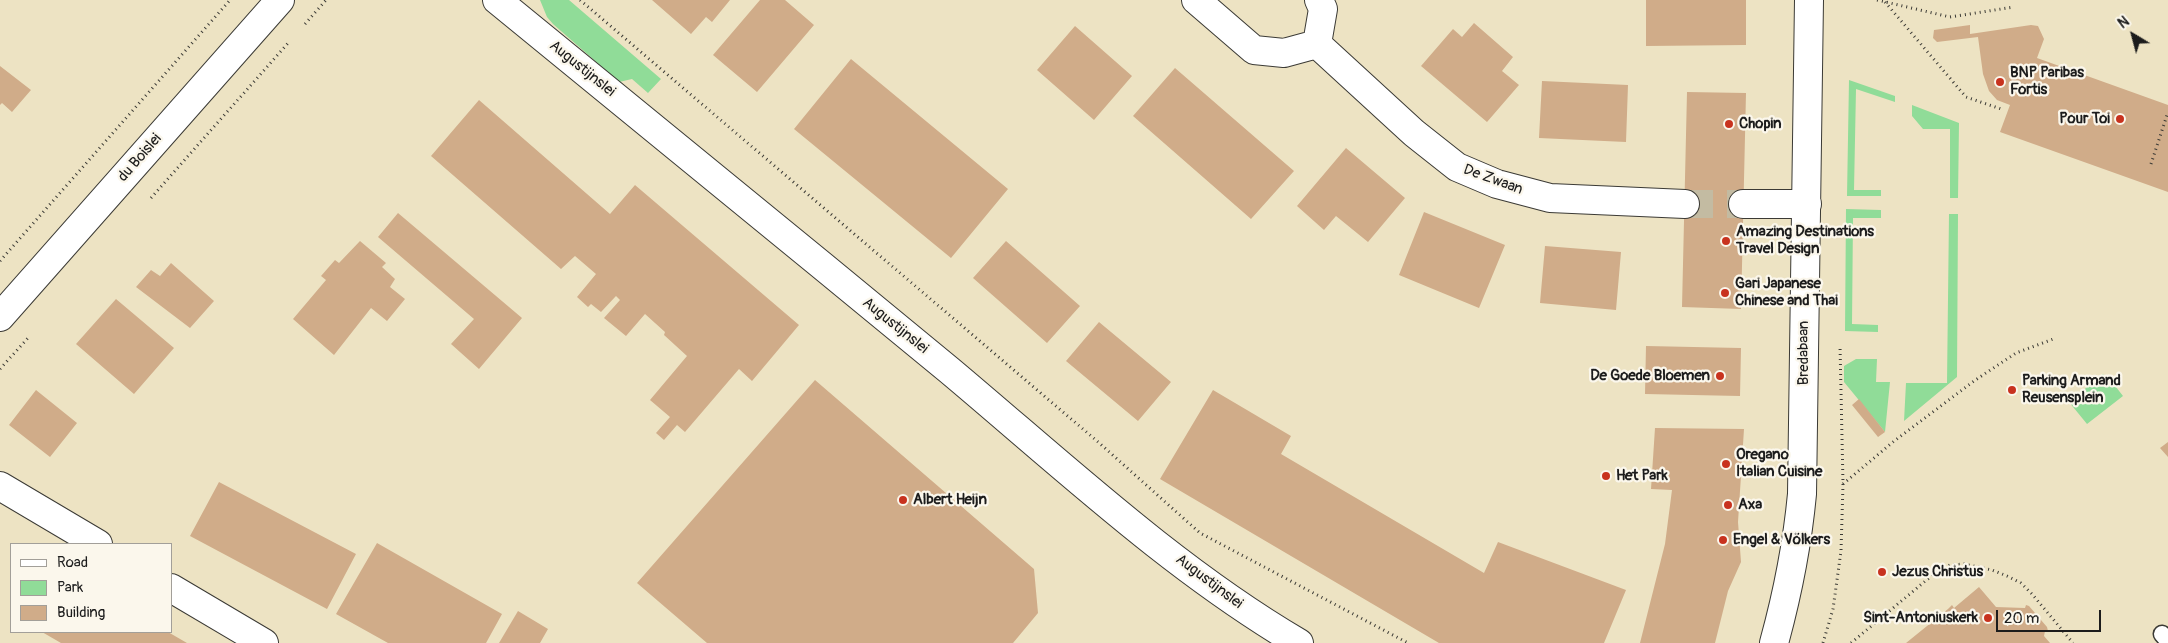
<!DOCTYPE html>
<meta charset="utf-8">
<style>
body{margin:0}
#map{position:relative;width:2168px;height:643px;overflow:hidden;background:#ede3c3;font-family:Pangolin,sans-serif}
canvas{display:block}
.legend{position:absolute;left:10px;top:543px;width:162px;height:90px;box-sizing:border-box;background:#fbf7ec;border:1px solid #a29f99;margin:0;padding:6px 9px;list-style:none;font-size:15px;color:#1c1c1c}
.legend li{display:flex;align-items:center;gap:10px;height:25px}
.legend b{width:25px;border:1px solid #a29f99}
.north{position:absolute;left:2108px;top:10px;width:50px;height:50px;-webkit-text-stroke:4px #fbf7ec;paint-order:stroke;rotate:323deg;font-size:14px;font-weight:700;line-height:20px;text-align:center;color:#1c1c1c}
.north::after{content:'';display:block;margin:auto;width:18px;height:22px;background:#1c1c1c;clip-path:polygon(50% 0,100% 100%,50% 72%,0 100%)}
.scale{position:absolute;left:1996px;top:610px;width:105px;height:22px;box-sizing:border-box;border:2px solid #1c1c1c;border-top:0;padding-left:6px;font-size:15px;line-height:18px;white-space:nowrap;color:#1c1c1c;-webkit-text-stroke:4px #fbf7ec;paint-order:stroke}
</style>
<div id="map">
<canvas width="2168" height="643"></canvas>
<ul class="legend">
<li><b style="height:6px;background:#fff"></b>Road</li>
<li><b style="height:14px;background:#90dc98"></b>Park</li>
<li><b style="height:14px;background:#d0ac89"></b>Building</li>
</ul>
<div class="north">N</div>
<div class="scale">20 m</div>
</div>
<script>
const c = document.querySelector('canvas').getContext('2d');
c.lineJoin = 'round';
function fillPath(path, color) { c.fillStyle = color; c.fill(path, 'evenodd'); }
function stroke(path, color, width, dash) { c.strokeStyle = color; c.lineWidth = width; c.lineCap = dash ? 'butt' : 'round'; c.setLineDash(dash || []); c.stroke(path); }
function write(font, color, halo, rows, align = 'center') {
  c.font = font + ' Pangolin,sans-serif'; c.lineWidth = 4.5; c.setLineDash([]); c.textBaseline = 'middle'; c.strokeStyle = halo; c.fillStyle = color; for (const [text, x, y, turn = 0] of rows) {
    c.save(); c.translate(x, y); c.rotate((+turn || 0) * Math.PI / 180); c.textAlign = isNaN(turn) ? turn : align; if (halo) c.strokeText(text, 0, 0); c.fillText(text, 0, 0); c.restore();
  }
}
const green = new Path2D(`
 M540 0H569L661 79 648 93 632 79 619 82 553 24 547 17Z
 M1849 80 1895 96V102L1856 89 1854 190H1881V196H1847Z
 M1912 105 1959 123 1958 198H1950V129H1923L1912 116Z
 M1846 209 1881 210V218H1853L1852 324 1878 325V332L1845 331Z
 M1949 214H1958L1957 377 1904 421 1906 383H1947Z
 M1856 359H1877L1876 382H1890L1885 432 1844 382V366Z
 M2103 374 2107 379 2109 378 2123 396 2087 424 2069 402Z`);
const building = new Path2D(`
 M652 0H730L712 22 706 17 691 34Z
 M760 0H785L814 25 757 92 713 55Z
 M1646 0H1746V45L1646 46Z
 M1474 23 1513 57 1502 71 1519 85 1487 122 1421 66 1453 29 1462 37Z
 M1970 25V34L2031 25 2038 26 2044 39 2037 58 2168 105V192L2000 132 2010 105 1997 100 1989 91 1983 74 1978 37 1937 42 1933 38 1934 30Z
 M1075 26 1132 76 1094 120 1037 70Z
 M851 59 1008 189 951 258 794 129Z
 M0 66 31 90 12 112 2 103 0 105Z
 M1175 68 1294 171 1251 219 1133 116Z
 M1542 81 1628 85 1626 142 1539 138Z
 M1687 92 1746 93 1741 309 1682 307Z
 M479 100 610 214 635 185 799 325 752 381 739 369 685 432 677 425 664 440 656 433 670 417 650 400 687 356 664 335 665 332 645 314 626 336 604 318 620 300 616 296 601 312 591 304 588 307 577 297 596 274 575 256 561 269 431 156Z
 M1346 148 1405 198 1368 242 1336 216 1324 230 1297 206Z
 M1424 212 1505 245 1479 308 1399 275Z
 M398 213 522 318 479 369 451 344 474 319 378 237Z
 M360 241 386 263 382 267 395 279 390 287 405 299 387 321 371 308 334 355 293 319 326 280 321 276 335 260 339 263Z
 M1006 241 1080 306 1047 343 973 278Z
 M1545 246 1621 252 1616 310 1540 303Z
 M171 263 214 301 190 328 136 287 151 270 160 276Z
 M116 299 174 348 134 394 76 344Z
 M1099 322 1171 382 1138 421 1066 361Z
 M1646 346 1741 348 1740 396 1645 394Z
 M815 380 1034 569 1038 613 1013 643H707L637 583Z
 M36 390 77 423 50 457 9 425Z
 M1213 390 1291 436 1281 454 1484 573 1498 542 1626 590 1604 643H1439L1160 479Z
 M1859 399 1885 432 1878 437 1852 405Z
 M1655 428 1744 429 1738 522 1741 562 1728 591 1715 643H1640L1665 544 1672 490 1651 489Z
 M2168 442V457L2160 448Z
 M219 482 356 554 327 609 190 536Z
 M377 543 502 614 486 643H388L336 614Z
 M1979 587 1996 607 2025 608 2026 605 2029 606 2047 627 2048 631H2045L2044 636 2050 643H1906L1948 609 1952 605 1954 608Z
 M518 611 548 629 540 643H499Z
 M42 632H168L187 643H61Z`);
const streetTunnel = new Path2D(`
 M1685 204H1743`);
const path = new Path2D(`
 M580 0 1097 441 1200 533 1408 643
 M1877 0 1950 17 2014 7
 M1885 2 1966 97 2004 110
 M305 24 326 0
 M2151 164 2168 112
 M151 198 289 42
 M0 261 230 0
 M0 369 28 338
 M1843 484 1893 442 1974 381 2016 353 2056 338
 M1823 643 1833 609 1841 551 1843 484 1840 345
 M1851 643 1935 573 1950 565 1964 564 1992 570 2007 576 2021 583 2032 594 2073 643`);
const lane = new Path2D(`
 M2162 634 2168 641`);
const street = new Path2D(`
 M1196 0 1254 50 1284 53 1317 44
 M1317 44 1414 133 1457 167 1497 184 1550 198 1685 204
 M1317 44 1323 9 1319 0
 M1743 204H1807
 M0 317 280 0
 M0 486 98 544
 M171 588 264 643`);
const secondary = new Path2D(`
 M497 0C648 124 799 246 949 370 1060 463 1174 570 1299 643`);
const primary = new Path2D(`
 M1774 643C1788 592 1797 547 1802 494L1809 0`);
const markers = [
 [2000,82,5,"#c8321e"],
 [2120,119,5,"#c8321e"],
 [1729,124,5,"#c8321e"],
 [1726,241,5,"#c8321e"],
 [1725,293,5,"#c8321e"],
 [1720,376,5,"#c8321e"],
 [2012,390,5,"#c8321e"],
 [1726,464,5,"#c8321e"],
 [1606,476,5,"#c8321e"],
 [903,500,5,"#c8321e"],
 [1728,505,5,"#c8321e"],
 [1723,540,5,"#c8321e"],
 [1882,572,5,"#c8321e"],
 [1988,618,5,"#c8321e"]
];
const streetNames = [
 ["Augustijnslei",582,69,39],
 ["du Boislei",140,158,-49],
 ["De Zwaan",1493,180,20],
 ["Augustijnslei",895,326,39],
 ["Bredabaan",1804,353,-90],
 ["Augustijnslei",1209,582,37]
];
const poiNames = [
 ["BNP Paribas",2010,73],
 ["Fortis",2010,90],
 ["Pour Toi",2110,119,"right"],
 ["Chopin",1739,124],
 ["Amazing Destinations",1736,232],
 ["Travel Design",1736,249],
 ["Gari Japanese",1735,284],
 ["Chinese and Thai",1735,301],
 ["De Goede Bloemen",1710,376,"right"],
 ["Parking Armand",2022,381],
 ["Reusensplein",2022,398],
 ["Oregano",1736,455],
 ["Italian Cuisine",1736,472],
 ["Het Park",1616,476],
 ["Albert Heijn",913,500],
 ["Axa",1738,505],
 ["Engel & Völkers",1733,540],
 ["Jezus Christus",1892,572],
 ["Sint-Antoniuskerk",1978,618,"right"]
];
fillPath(green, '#90dc98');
fillPath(building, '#d0ac89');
stroke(streetTunnel, '#c3bba2', 28, [28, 14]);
stroke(lane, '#3b3a35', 19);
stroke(street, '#3b3a35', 30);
stroke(secondary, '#3b3a35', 30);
stroke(primary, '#3b3a35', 30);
stroke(path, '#3b3a35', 3, [1, 4]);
stroke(lane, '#fff', 16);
stroke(street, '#fff', 28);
stroke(secondary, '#fff', 28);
stroke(primary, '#fff', 28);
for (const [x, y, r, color] of markers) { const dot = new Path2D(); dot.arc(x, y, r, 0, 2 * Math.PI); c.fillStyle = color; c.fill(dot); stroke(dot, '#fbf7ec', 2); }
write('15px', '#1c1c1c', '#fbf7ec', streetNames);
write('bold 15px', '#1c1c1c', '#fbf7ec', poiNames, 'left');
</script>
